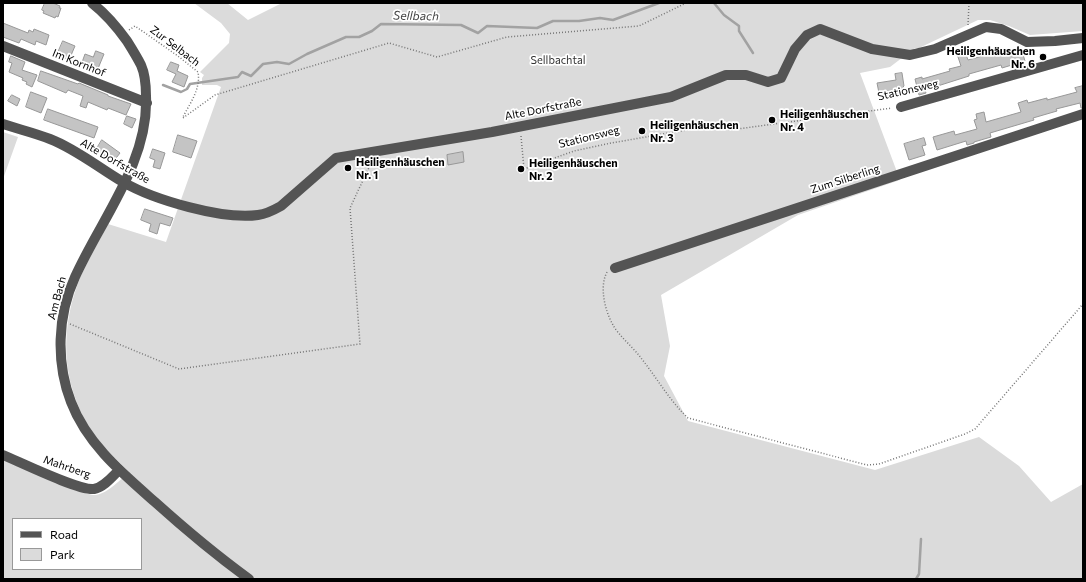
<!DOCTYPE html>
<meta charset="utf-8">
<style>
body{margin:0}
#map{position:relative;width:1086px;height:582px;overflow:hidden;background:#fff;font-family:Commissioner,sans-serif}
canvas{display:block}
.frame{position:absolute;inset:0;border:4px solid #000;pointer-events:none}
.legend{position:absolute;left:12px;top:518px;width:130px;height:52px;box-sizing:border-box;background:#fff;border:1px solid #999;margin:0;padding:5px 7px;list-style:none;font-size:12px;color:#000}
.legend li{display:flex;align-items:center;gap:8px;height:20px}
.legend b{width:20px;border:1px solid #999}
</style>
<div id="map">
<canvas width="1086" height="582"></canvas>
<div class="frame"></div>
<ul class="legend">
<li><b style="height:5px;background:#545454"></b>Road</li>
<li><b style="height:11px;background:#dbdbdb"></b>Park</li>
</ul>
</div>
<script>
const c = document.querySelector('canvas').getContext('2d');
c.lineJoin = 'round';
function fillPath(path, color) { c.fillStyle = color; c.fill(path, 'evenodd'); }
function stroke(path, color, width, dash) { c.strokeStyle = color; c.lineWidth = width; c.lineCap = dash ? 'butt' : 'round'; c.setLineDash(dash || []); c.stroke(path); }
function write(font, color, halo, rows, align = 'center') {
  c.font = font + ' Commissioner,sans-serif'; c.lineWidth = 3.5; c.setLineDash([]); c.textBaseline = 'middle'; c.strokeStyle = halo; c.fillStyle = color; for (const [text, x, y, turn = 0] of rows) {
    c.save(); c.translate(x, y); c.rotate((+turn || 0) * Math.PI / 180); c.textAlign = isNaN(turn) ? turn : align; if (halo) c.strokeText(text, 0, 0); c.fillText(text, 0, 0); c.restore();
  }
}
const green = new Path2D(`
 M194 3H227L248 20 282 3H1083V31L1030 35 1009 26 990 20H978L919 48H915L890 67 860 73 900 180 798 215 661 295 670 346 664 376 688 421 875 470 979 437 1019 466 1051 502 1083 484V579H3V459C16 465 87 497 96 495 108 493 120 480 129 472 119 461 106 451 97 439 63 392 58 337 78 283 85 264 99 242 108 224L166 242 221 87 217 85H202V78L204 75 200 72 229 43 230 34 221 23ZM13 519H141V569H13Z
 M3 132 18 137 3 179Z`);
const stream = new Path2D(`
 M714 3 724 15 739 26V31L753 53
 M163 85 181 92 187 89 190 84 238 77 242 72 251 76 263 64 277 62 289 64 307 54 346 37H359L372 31 381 24 461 25 478 33 487 26 537 28 553 21H579L600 18 613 20 659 3
 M916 579 919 574 921 539`);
const building = new Path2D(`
 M45 3H53L60 6 59 8H61L58 17 56 16 55 18 43 13 44 11 42 10Z
 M3 23 28 33 29 30 33 32 34 29 49 35 46 45 36 41 35 45 21 39 19 43 3 37Z
 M63 41 75 46 69 60 57 55Z
 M964 49 968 60 993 53 994 56 1013 51V53L1022 51 1025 61 1002 68 1001 65 969 74V76L925 90 926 93 919 95 915 79 922 77V79L950 71 949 69 961 66 956 51Z
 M96 51 104 54 97 71 81 65 85 54 93 57Z
 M11 56 25 62 22 70 37 75 32 87 26 84 27 82 22 80 23 78 9 72 12 63 9 62Z
 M171 62 179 65 177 71 188 76 184 87 172 82 176 74 167 70Z
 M41 71 78 84 79 83 108 95V96L131 104 126 115 108 108 107 110 88 102 86 108 80 106 83 96 68 90 66 93 38 81Z
 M902 73 904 86 903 87 904 94 880 98 877 83 896 80 895 74Z
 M1083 86V108H1081L1080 103 1056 109 1057 111 1033 118 1034 120 990 133 991 137 974 142V143L967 145 966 141 937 150 933 137 954 131 955 135 977 129 974 120 977 119 976 114 984 112 986 122 1021 112 1018 103 1027 100 1028 103 1047 98V100L1077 92 1075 88Z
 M31 92 47 98 41 113 26 107Z
 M12 95 20 99 17 106 8 101Z
 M48 109 98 127 94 138 44 120Z
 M127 116 136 119 132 128 124 124Z
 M178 135 197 141 191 158 173 152Z
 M924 138 926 145 922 146 925 155 909 160 904 144Z
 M102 140 120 153 113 162 96 150Z
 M153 149 165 153 160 169 153 167 155 160 150 158Z
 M463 152 464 162 448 165 447 155Z
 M145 209 173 218 170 226 160 223 157 234 149 231 151 224 141 220Z`);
const path = new Path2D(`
 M968 25 969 3
 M129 30 135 26 178 56 198 72C201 89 190 103 183 117
 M183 118 215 95 389 43 437 57 507 37 639 26 686 3
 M521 136 524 169 574 151 611 143 698 128 730 130 892 108
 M607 272C599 287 605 311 613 325 619 336 633 347 641 358 657 378 669 400 688 418L867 465 879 464 965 434 975 429 1083 304
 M70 324 179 369 360 344 350 208 372 161`);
const minor = new Path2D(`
 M92 3C106 14 117 27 127 41 132 49 137 57 141 65 145 74 146 86 146 96 149 162 101 219 75 277 57 316 56 363 71 402 87 444 122 473 155 502 185 529 216 555 249 579
 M3 46 147 103
 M901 107 1083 55
 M3 124C18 129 35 133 50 139 76 149 99 168 123 182 154 200 223 220 258 215 266 214 274 210 281 206L336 158 492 132 671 97 726 75H746L768 82 781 78 795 49 807 35 820 29 872 49 910 55 935 49 986 27 1001 29 1027 42 1055 41 1083 38
 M615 268 1083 114
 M3 455C20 462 79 491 94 489 104 487 112 477 119 470`);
const markers = [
 [1043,57,4,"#000"],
 [772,120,4,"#000"],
 [642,131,4,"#000"],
 [348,168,4,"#000"],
 [521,169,4,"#000"]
];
const streetNames = [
 ["Zur Selbach",175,46,37],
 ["Im Kornhof",79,63,22],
 ["Stationsweg",908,90,-13],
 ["Alte Dorfstraße",543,109,-11],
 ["Stationsweg",589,137,-14],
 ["Alte Dorfstraße",115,161,30],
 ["Zum Silberling",845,179,-18],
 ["Am Bach",57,298,-75],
 ["Mahrberg",67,467,19]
];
const poiNames = [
 ["Heiligenhäuschen",1035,51,"right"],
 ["Nr. 6",1035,64,"right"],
 ["Heiligenhäuschen",780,114],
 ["Nr. 4",780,127],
 ["Heiligenhäuschen",650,125],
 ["Nr. 3",650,138],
 ["Heiligenhäuschen",356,162],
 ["Nr. 1",356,175],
 ["Heiligenhäuschen",529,163],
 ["Nr. 2",529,176]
];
const parkNames = [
 ["Sellbachtal",558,60]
];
const waterNames = [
 ["Sellbach",416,16,1]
];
fillPath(green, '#dbdbdb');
stroke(stream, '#a2a2a2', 2.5);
fillPath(building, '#c4c4c4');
stroke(building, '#989898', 1);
stroke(path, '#767676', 1.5, [1, 2]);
stroke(minor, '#545454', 10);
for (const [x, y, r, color] of markers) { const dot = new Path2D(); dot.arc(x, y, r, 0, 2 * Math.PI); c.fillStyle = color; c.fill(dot); stroke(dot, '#fff', 1.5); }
write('11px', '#000', '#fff', streetNames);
write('bold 11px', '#000', '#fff', poiNames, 'left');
write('11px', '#323232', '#fff', parkNames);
write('italic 12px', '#434343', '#fff', waterNames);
</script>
